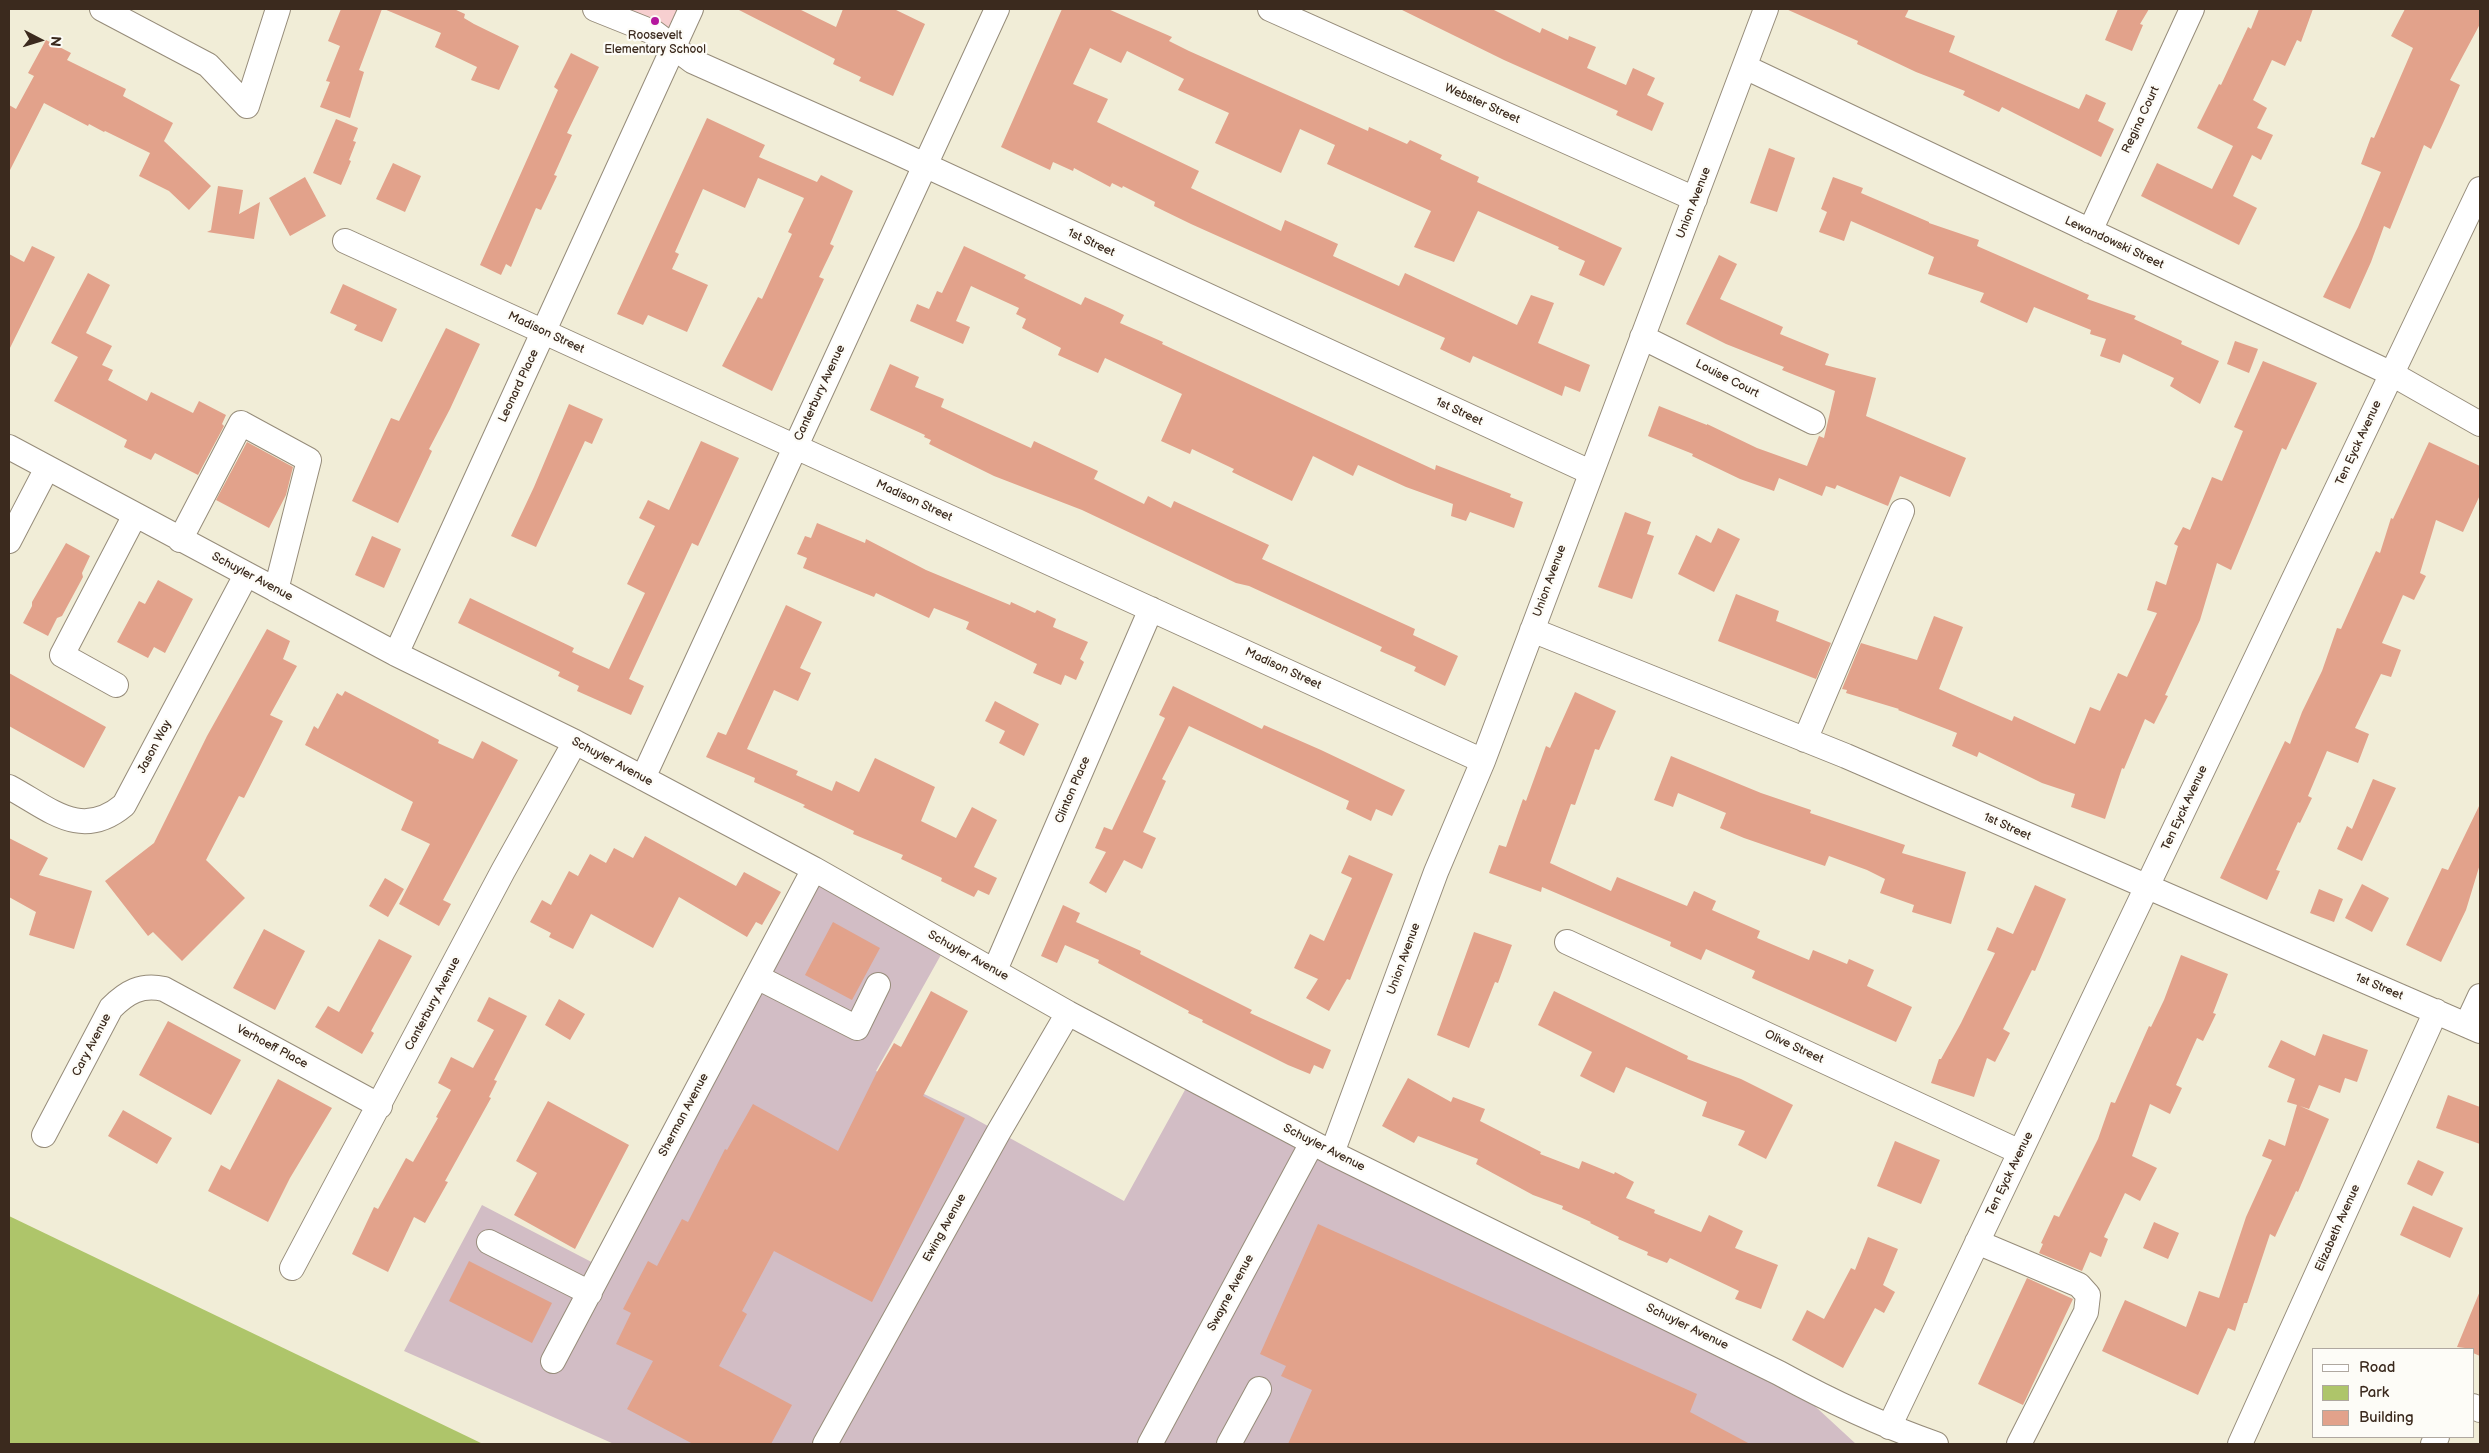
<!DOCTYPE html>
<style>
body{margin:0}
#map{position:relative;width:2489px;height:1453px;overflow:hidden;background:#f1edd7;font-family:"Balsamiq Sans",sans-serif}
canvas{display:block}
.frame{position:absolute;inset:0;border:10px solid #3b2a1e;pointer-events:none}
.legend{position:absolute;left:2312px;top:1348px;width:162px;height:90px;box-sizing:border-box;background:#fdfcf7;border:1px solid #afa8a0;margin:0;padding:6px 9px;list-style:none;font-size:15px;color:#3b2a1e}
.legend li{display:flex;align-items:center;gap:10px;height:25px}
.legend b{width:25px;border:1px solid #afa8a0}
.north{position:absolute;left:15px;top:15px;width:50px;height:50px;-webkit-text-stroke:4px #fdfcf7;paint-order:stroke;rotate:95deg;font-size:14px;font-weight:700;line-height:20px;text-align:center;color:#3b2a1e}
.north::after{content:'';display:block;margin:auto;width:18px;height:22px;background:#3b2a1e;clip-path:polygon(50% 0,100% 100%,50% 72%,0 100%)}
</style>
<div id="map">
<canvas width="2489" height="1453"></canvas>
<div class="frame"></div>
<ul class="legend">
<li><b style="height:6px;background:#fff"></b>Road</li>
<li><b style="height:14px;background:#aec56a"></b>Park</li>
<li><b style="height:14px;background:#e2a28b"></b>Building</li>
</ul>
<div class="north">N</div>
</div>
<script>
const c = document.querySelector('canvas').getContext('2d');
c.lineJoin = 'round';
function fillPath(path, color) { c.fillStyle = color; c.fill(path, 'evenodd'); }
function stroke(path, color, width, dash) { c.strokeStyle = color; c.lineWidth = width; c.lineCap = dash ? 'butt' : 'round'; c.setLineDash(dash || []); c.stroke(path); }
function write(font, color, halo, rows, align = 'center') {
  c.font = font + ' "Balsamiq Sans",sans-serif'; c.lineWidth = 4.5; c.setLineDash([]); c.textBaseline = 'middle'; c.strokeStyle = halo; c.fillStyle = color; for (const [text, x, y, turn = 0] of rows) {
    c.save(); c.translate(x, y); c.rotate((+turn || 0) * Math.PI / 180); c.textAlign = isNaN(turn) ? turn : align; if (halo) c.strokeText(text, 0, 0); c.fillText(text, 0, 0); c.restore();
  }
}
const built = new Path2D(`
 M595 9H691L674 48Z`);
const industrial = new Path2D(`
 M814 869 947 944 876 1071 968 1115 1124 1201 1191 1079 1779 1373 1856 1444H614L404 1351 482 1205 603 1268Z`);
const green = new Path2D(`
 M9 1216 483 1444H9Z`);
const building = new Path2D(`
 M341 9H382L359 70 364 72 350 118 320 107 330 82 326 81 340 46 328 41Z
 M384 9H454L465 14 464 18 474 24 519 46 499 90 471 80 477 67 435 47 441 33Z
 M737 9H799L836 27 843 9H894L925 24 893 96 859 81 861 77 833 64 835 59Z
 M1062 9H1108L1172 37 1169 41 1189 51 1368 131 1369 127 1407 144 1410 140 1442 155 1440 159 1479 177 1477 182 1622 248 1604 286 1579 275 1585 261 1558 249 1559 247 1478 211 1454 262 1414 247 1431 211 1327 164 1335 145 1300 129 1281 173 1215 143 1229 113 1178 90 1184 79 1127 51 1121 63 1090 48 1073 84 1108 99 1097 122 1199 171 1191 188 1281 231 1285 220 1338 244 1333 256 1399 286 1405 273 1517 325 1531 295 1554 303 1538 343 1590 365 1580 392 1565 386 1562 396 1473 356 1470 363 1440 349 1445 338 1191 224 1154 206 1155 202 1123 186 1122 188 1112 183 1110 187 1074 168 1073 171 1053 162 1050 170 1001 147Z
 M1400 9H1492L1540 33 1542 28 1568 40 1569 36 1596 47 1587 68 1626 85 1633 68 1655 78 1647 95 1664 103 1652 131 1616 115 1618 111 1504 60Z
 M1786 9H1909L1905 17 1955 36 1949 52 2079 109 2086 94 2106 103 2098 121 2114 129 2101 157 2002 107 1999 112 1963 95 1965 91 1916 72 1857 44 1858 41Z
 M2118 9H2149L2140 24 2143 25 2132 51 2105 40Z
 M2259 9H2313L2301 42 2297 40 2285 66 2272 60 2253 100 2267 108 2257 128 2273 135 2261 160 2252 155 2233 196 2257 208 2239 245 2141 196 2157 163 2212 189 2233 146 2197 128 2219 84 2221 85 2248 27 2251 29Z
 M2405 9H2480V24L2450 80 2460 85 2443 123 2431 149 2424 145 2390 229 2384 226 2371 262 2350 309 2323 297 2358 227 2381 172 2361 164 2371 137 2374 138 2413 48 2391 36Z
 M46 40 71 53 67 60 126 89 123 96 173 123 164 141 211 186 189 210 169 191 139 176 150 153 105 131 104 132 89 124 88 126 44 103 9 172V105L16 109 34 76 28 73Z
 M571 53 599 67 567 133 572 135 554 175 557 176 541 210 536 208 511 267 506 264 501 275 480 265 558 90 554 87Z
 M707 118 765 145 759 157 817 182 821 175 853 191 830 244 834 246 819 277 824 279 772 391 722 366 758 297 762 299 792 234 788 232 804 198 758 178 745 208 703 189 675 252 679 254 672 269 708 285 687 332 648 315 643 325 617 314Z
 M336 119 358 128 353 141 356 142 349 160 351 161 341 185 313 173Z
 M1769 148 1795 158 1777 212 1750 203Z
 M393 163 421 176 405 212 376 199Z
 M305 177 326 216 290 236 269 198Z
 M1833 177 1863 188 1861 193 1929 222V223L1979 240 1977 246 2089 295 2087 299 2136 316 2134 319 2182 341 2181 344 2219 361 2200 404 2170 386 2174 378 2123 354 2120 363 2100 356 2106 339 2090 334 2091 330 2034 307 2027 323 1980 302 1984 293 1928 274 1934 257 1851 221 1844 241 1819 232 1827 212 1821 209Z
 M218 186 243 190 239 214 260 202 254 239 207 232 211 230Z
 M32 246 55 257 9 350V254L24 262Z
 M964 246 1026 275 1024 278 1081 305 1085 297 1114 310 1124 315 1120 323 1163 342 1162 344 1435 470 1436 465 1511 494 1510 497 1523 502 1514 528 1470 512 1466 521 1451 516 1453 504 1406 487 1358 465 1353 476 1313 456 1292 501 1232 472 1234 469 1192 449 1190 454 1161 441 1182 394 1105 358 1098 373 1058 355 1061 348 1022 328 1026 319 1016 314 1019 308 971 286 956 321 970 327 963 344 910 321 917 304 929 309 937 291 942 293Z
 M1719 255 1737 264 1720 299 1783 327 1780 334 1829 354 1825 365 1876 378 1866 416 1966 458 1950 497 1900 476 1888 506 1837 485 1835 489 1826 486 1822 496 1779 478 1774 491 1740 479 1692 456 1693 454 1648 436 1659 406 1707 425V424L1757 448 1807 466 1819 436 1824 438 1835 391 1782 370 1784 367 1726 344 1686 324Z
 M88 273 110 285 86 333 112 346 102 365 113 370 108 380 147 401 151 392 193 413 199 401 226 415 222 424 224 426 198 475 155 453 151 460 124 447 127 440 54 401 78 357 51 343Z
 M343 284 397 309 382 342 354 330 357 325 330 313Z
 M446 328 480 344 450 409 429 449 432 451 398 523 352 501 391 418 399 421Z
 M2235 341 2258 349 2249 373 2227 364Z
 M2263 361 2317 383 2286 450 2282 448 2231 570 2217 563 2200 620 2165 695 2168 696 2154 724 2145 719 2124 769 2122 768 2105 819 2071 807 2075 794 2042 783 1979 752 1977 757 1952 746 1957 733 1898 710 1899 709 1846 693 1847 690 1842 689 1861 643 1917 660 1934 616 1963 627 1939 689 2012 721 2014 716 2075 744 2090 707 2100 711 2118 673 2127 677 2157 613 2147 610 2156 581 2166 585 2178 546 2174 544 2183 527 2190 530 2212 477 2222 481 2243 431 2234 427Z
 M890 364 919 377 915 387 944 399 941 407 1031 448 1034 441 1098 471 1094 479 1144 504 1148 496 1171 508 1174 501 1269 545 1262 559 1415 629 1413 635 1458 656 1445 686 1414 671 1416 667 1380 651 1382 647 1249 586 1236 583 1082 510 994 476 929 444 931 440 924 437 925 435 870 410Z
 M569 404 603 419 592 444 585 441 536 547 511 536 534 487Z
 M701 441 739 458 698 546 692 543 629 679 644 686 631 715 577 691 579 686 558 676 560 672 458 623 470 598 574 648 572 652 609 669 645 593 627 584 655 526 639 518 648 500 669 510Z
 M247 442 293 467 286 495 269 528 216 500Z
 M2429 442 2480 466V495L2463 532 2436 520 2420 573 2426 576 2414 600 2403 595 2382 643 2401 650 2391 677 2381 674 2355 728 2369 734 2358 763 2327 751 2308 796 2312 798 2300 823 2298 822 2276 870 2280 871 2267 900 2220 878 2285 741 2290 744 2302 712 2322 671 2337 628 2341 629 2376 551 2380 553 2391 518 2393 519Z
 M1625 512 1651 522 1647 534 1654 536 1632 599 1598 587Z
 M817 523 865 543 866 539 926 570 1010 605 1011 602 1035 613 1037 610 1056 619 1053 627 1088 642 1080 659 1084 662 1076 680 1065 675 1061 685 1033 673 1037 664 966 629 969 622 934 608 929 618 876 593 874 597 803 568 807 558 797 554 805 536 811 538Z
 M1718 528 1740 539 1714 592 1678 574 1696 535 1711 543Z
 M372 536 401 549 384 588 355 575Z
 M66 543 90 556 82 573 83 577 62 616 57 618 48 636 23 623 32 606V602Z
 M158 580 193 599 165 653 154 647 148 658 117 642 139 601 145 604Z
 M1736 594 1779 611 1776 621 1831 643 1816 679 1718 641Z
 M786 605 822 622 800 668 811 673 798 701 774 690 747 749 798 771 796 775 832 791 836 781 859 792 875 758 935 787 921 821 956 838 972 807 997 820 974 867 997 878 989 895 978 890 974 897 941 881 942 878 901 859 903 855 853 834 854 831 803 807 805 805 754 782 755 778 706 757 718 732 726 735Z
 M267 629 290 641 283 659 297 666 270 715 283 721 244 798 239 796 206 860 245 898 182 961 153 932 148 936 105 881 154 843 207 736Z
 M9 673 106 727 84 768 9 726Z
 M1173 686 1262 729 1264 725 1321 750 1405 790 1392 816 1376 809 1371 821 1346 809 1349 801 1189 726 1162 779 1166 781 1143 832 1156 838 1142 869 1124 860 1106 893 1089 883 1106 852 1095 848 1104 827 1112 830 1165 718 1159 715Z
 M345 691 439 740 438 743 473 759 482 741 518 760 443 900 451 904 439 926 399 904 430 844 401 830 413 802 305 745 314 726 318 729 337 693 342 696Z
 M1575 692 1616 711 1599 750 1595 749 1575 805 1571 804 1550 863 1611 891 1617 877 1687 906 1694 891 1716 901 1712 910 1760 931 1757 938 1809 960 1813 950 1847 964 1849 959 1874 970 1867 986 1912 1007 1896 1042 1752 978 1755 971 1706 949 1701 960 1670 946 1671 942 1542 887 1541 892 1489 873 1499 845 1506 847 1523 799 1526 801 1546 746 1550 748Z
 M995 701 1039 724 1024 756 999 743 1005 731 985 721Z
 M1671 756 1761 793 1811 810 1810 813 1905 845 1902 853 1966 872 1951 924 1912 912 1914 905 1880 893 1885 879 1867 870 1829 856 1825 866 1744 838 1720 828 1726 813 1678 793 1673 807 1654 800Z
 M2373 779 2396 788 2362 861 2337 849 2347 826 2352 829Z
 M2480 804V864L2466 910 2441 962 2406 945 2442 868 2448 870Z
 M645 836 736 886 744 872 781 892 762 925 756 922 747 937 679 897 653 948 591 914 573 949 549 937 551 933 530 922 542 900 551 905 569 871 578 876 590 854 606 863 614 848 633 858Z
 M9 838 48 858 39 875 92 891 74 949 29 935 36 912 9 897Z
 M1349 855 1393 874 1350 980 1347 979 1329 1011 1306 998 1318 979 1294 968 1310 934 1324 941 1352 878 1341 873Z
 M385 878 404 889 388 917 369 906Z
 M2362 884 2389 898 2372 932 2345 918Z
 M2035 885 2066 899 2035 971 2032 970 2003 1029 2010 1033 1995 1062 1987 1058 1974 1097 1931 1083 1939 1059H1941L1961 1023 1995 953 1987 950 1997 927 2013 934Z
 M2319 889 2343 899 2334 922 2310 913Z
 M1063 905 1080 913 1076 922 1141 951 1140 954 1252 1010 1250 1013 1331 1050 1323 1069 1314 1065 1310 1074 1288 1065 1202 1022 1203 1020 1188 1013 1189 1011 1098 963 1099 960 1065 945 1057 963 1041 956Z
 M833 922 880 948 852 1000 805 975Z
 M264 929 305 951 275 1010 233 988Z
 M1474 932 1512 945 1498 983 1495 982 1469 1048 1437 1035Z
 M379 939 412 956 371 1031 374 1033 362 1054 315 1027 328 1006 339 1012Z
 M2181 955 2228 974 2213 1013 2216 1014 2203 1041 2197 1038 2176 1085 2182 1088 2170 1114 2150 1104 2132 1156 2157 1168 2140 1201 2125 1193 2104 1237 2108 1239 2101 1257 2090 1252 2082 1271 2039 1253 2043 1244 2041 1243 2054 1215 2059 1217 2098 1139 2111 1102 2115 1103 2149 1026 2151 1027 2164 1000Z
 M931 991 968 1011 923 1096 965 1118 872 1302 774 1251 742 1311 747 1314 719 1366 792 1405 771 1444H693L627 1409 653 1361 616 1344 631 1313 623 1309 648 1261 657 1266 682 1219 688 1222 725 1149 727 1150 753 1104 838 1151 877 1072 894 1043 901 1047Z
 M1554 991 1688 1056 1687 1059 1741 1079 1793 1105 1766 1159 1738 1145 1745 1131 1702 1116 1707 1102 1626 1067 1614 1093 1580 1076 1592 1052 1538 1025Z
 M489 997 527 1016 494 1080 497 1081 489 1097 491 1098 445 1181 448 1182 425 1223 414 1217 388 1272 352 1254 374 1207 378 1209 406 1158 413 1162 438 1118 436 1117 451 1090 438 1083 451 1057 473 1068 494 1030 477 1021Z
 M559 999 585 1014 570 1040 545 1025Z
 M168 1021 241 1060 211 1115 139 1075Z
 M2323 1034 2368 1050 2357 1082 2345 1078 2340 1093 2319 1085 2309 1109 2300 1106 2329 1119 2298 1192 2296 1191 2275 1237 2270 1234 2247 1303H2244L2235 1331 2228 1328 2198 1395 2102 1351 2125 1300 2186 1327 2199 1291 2219 1298 2246 1217 2272 1160 2262 1156 2269 1139 2285 1146 2297 1105 2287 1102 2295 1079 2268 1067 2281 1040 2315 1056Z
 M1408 1078 1451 1102 1453 1097 1485 1109 1480 1121 1541 1152 1540 1154 1579 1169 1582 1161 1614 1174 1615 1172 1634 1182 1626 1198 1655 1210 1654 1213 1701 1232 1709 1215 1743 1231 1735 1248 1778 1265 1761 1309 1735 1299 1739 1291 1670 1258 1667 1263 1647 1255 1648 1252 1618 1239 1619 1237 1590 1223 1591 1222 1562 1209 1563 1206 1533 1195 1476 1164 1478 1159 1418 1136 1414 1143 1382 1126Z
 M278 1079 332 1108 290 1178 268 1222 208 1191 221 1165 230 1170Z
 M2448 1095 2480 1107V1144L2436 1128Z
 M548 1101 629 1145 575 1249 514 1215 537 1173 516 1161Z
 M123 1110 172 1138 157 1164 108 1136Z
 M1895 1141 1940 1160 1921 1204 1877 1186Z
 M2418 1160 2444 1172 2432 1196 2407 1184Z
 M2413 1206 2463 1228 2450 1258 2400 1235Z
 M2154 1222 2179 1233 2168 1259 2143 1248Z
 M1318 1224 1697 1394 1690 1412 1750 1444H1288L1312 1390 1281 1376 1286 1366 1260 1354Z
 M1868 1237 1898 1249 1883 1285 1895 1292 1884 1313 1875 1308 1843 1368 1792 1340 1807 1310 1824 1319 1851 1268 1855 1270Z
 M469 1261 552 1303 532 1343 449 1301Z
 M2027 1278 2073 1299 2023 1405 1978 1384Z
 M2480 1291V1356L2473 1353V1349L2457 1347Z`);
const minor = new Path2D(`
 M102 9 208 65 247 106 278 9
 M595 9 655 33 692 61 892 150 1590 472
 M1270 9 1695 199
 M1745 67 2392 374 2480 424
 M2090 231 2192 9
 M345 241 1483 761
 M1642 337 1813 422
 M9 447 396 654 575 742 643 778 814 869 1068 1013 1332 1153 1779 1373C1830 1401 1881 1425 1936 1444
 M180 540 241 423 309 460 276 590
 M9 541 47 468
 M1532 630 1846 756 2480 1031
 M396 654 691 9
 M116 685 62 655 135 515
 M1805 740 1902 511
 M643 778 997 9
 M9 787C50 809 81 841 124 805L246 575
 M1567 942 2020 1152
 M995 970 1151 609
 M757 977 857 1028 878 985
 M2467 1024 2480 996
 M44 1135 111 1008C127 992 141 984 164 989L380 1106
 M1332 1153 1436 872 1483 761 1766 9
 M489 1242 590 1293
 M1977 1242 2079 1285 2088 1295 2086 1312 2019 1444
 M292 1268 503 871 575 742
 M553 1361 814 869
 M2473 1406 2480 1410
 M1889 1427 2480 189
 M825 1444 998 1133 1068 1013
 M1150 1444 1312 1143
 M1229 1444 1259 1389
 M2240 1444 2436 1011
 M2433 1444 2437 1437`);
const markers = [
 [655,21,5,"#b5179e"]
];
const poiNames = [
 ["Roosevelt",655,36],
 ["Elementary School",655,50]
];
const streetNames = [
 ["Webster Street",1482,104,24],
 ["Regina Court",2141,120,-65],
 ["Union Avenue",1694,203,-69],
 ["1st Street",1091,243,25],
 ["Lewandowski Street",2114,243,25],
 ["Madison Street",546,333,25],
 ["Louise Court",1727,379,27],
 ["Leonard Place",519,386,-65],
 ["Canterbury Avenue",820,393,-65],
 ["1st Street",1459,412,25],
 ["Ten Eyck Avenue",2359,443,-65],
 ["Madison Street",914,501,25],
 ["Schuyler Avenue",252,577,28],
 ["Union Avenue",1550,581,-70],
 ["Madison Street",1283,669,25],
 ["Jason Way",155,747,-62],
 ["Schuyler Avenue",612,762,28],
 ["Clinton Place",1073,790,-67],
 ["Ten Eyck Avenue",2185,808,-65],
 ["1st Street",2007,827,24],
 ["Schuyler Avenue",968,956,29],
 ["Union Avenue",1404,959,-70],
 ["1st Street",2379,987,23],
 ["Canterbury Avenue",433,1004,-62],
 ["Cary Avenue",92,1045,-62],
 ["Verhoeff Place",272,1047,28],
 ["Olive Street",1794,1047,25],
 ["Sherman Avenue",684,1115,-62],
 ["Schuyler Avenue",1324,1148,27],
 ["Ten Eyck Avenue",2010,1174,-64],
 ["Ewing Avenue",945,1228,-61],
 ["Elizabeth Avenue",2338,1228,-66],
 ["Swayne Avenue",1231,1293,-62],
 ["Schuyler Avenue",1687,1327,26]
];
fillPath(built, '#f7cfd0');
fillPath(industrial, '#d2bdc5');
fillPath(green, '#aec56a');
fillPath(building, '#e2a28b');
stroke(minor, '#968c7a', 26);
stroke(minor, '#fff', 24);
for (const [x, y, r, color] of markers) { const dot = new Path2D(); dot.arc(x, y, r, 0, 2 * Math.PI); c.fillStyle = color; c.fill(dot); stroke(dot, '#fdfcf7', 2); }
write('12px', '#3b2a1e', '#fdfcf7', poiNames);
write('12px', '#3b2a1e', '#fdfcf7', streetNames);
</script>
